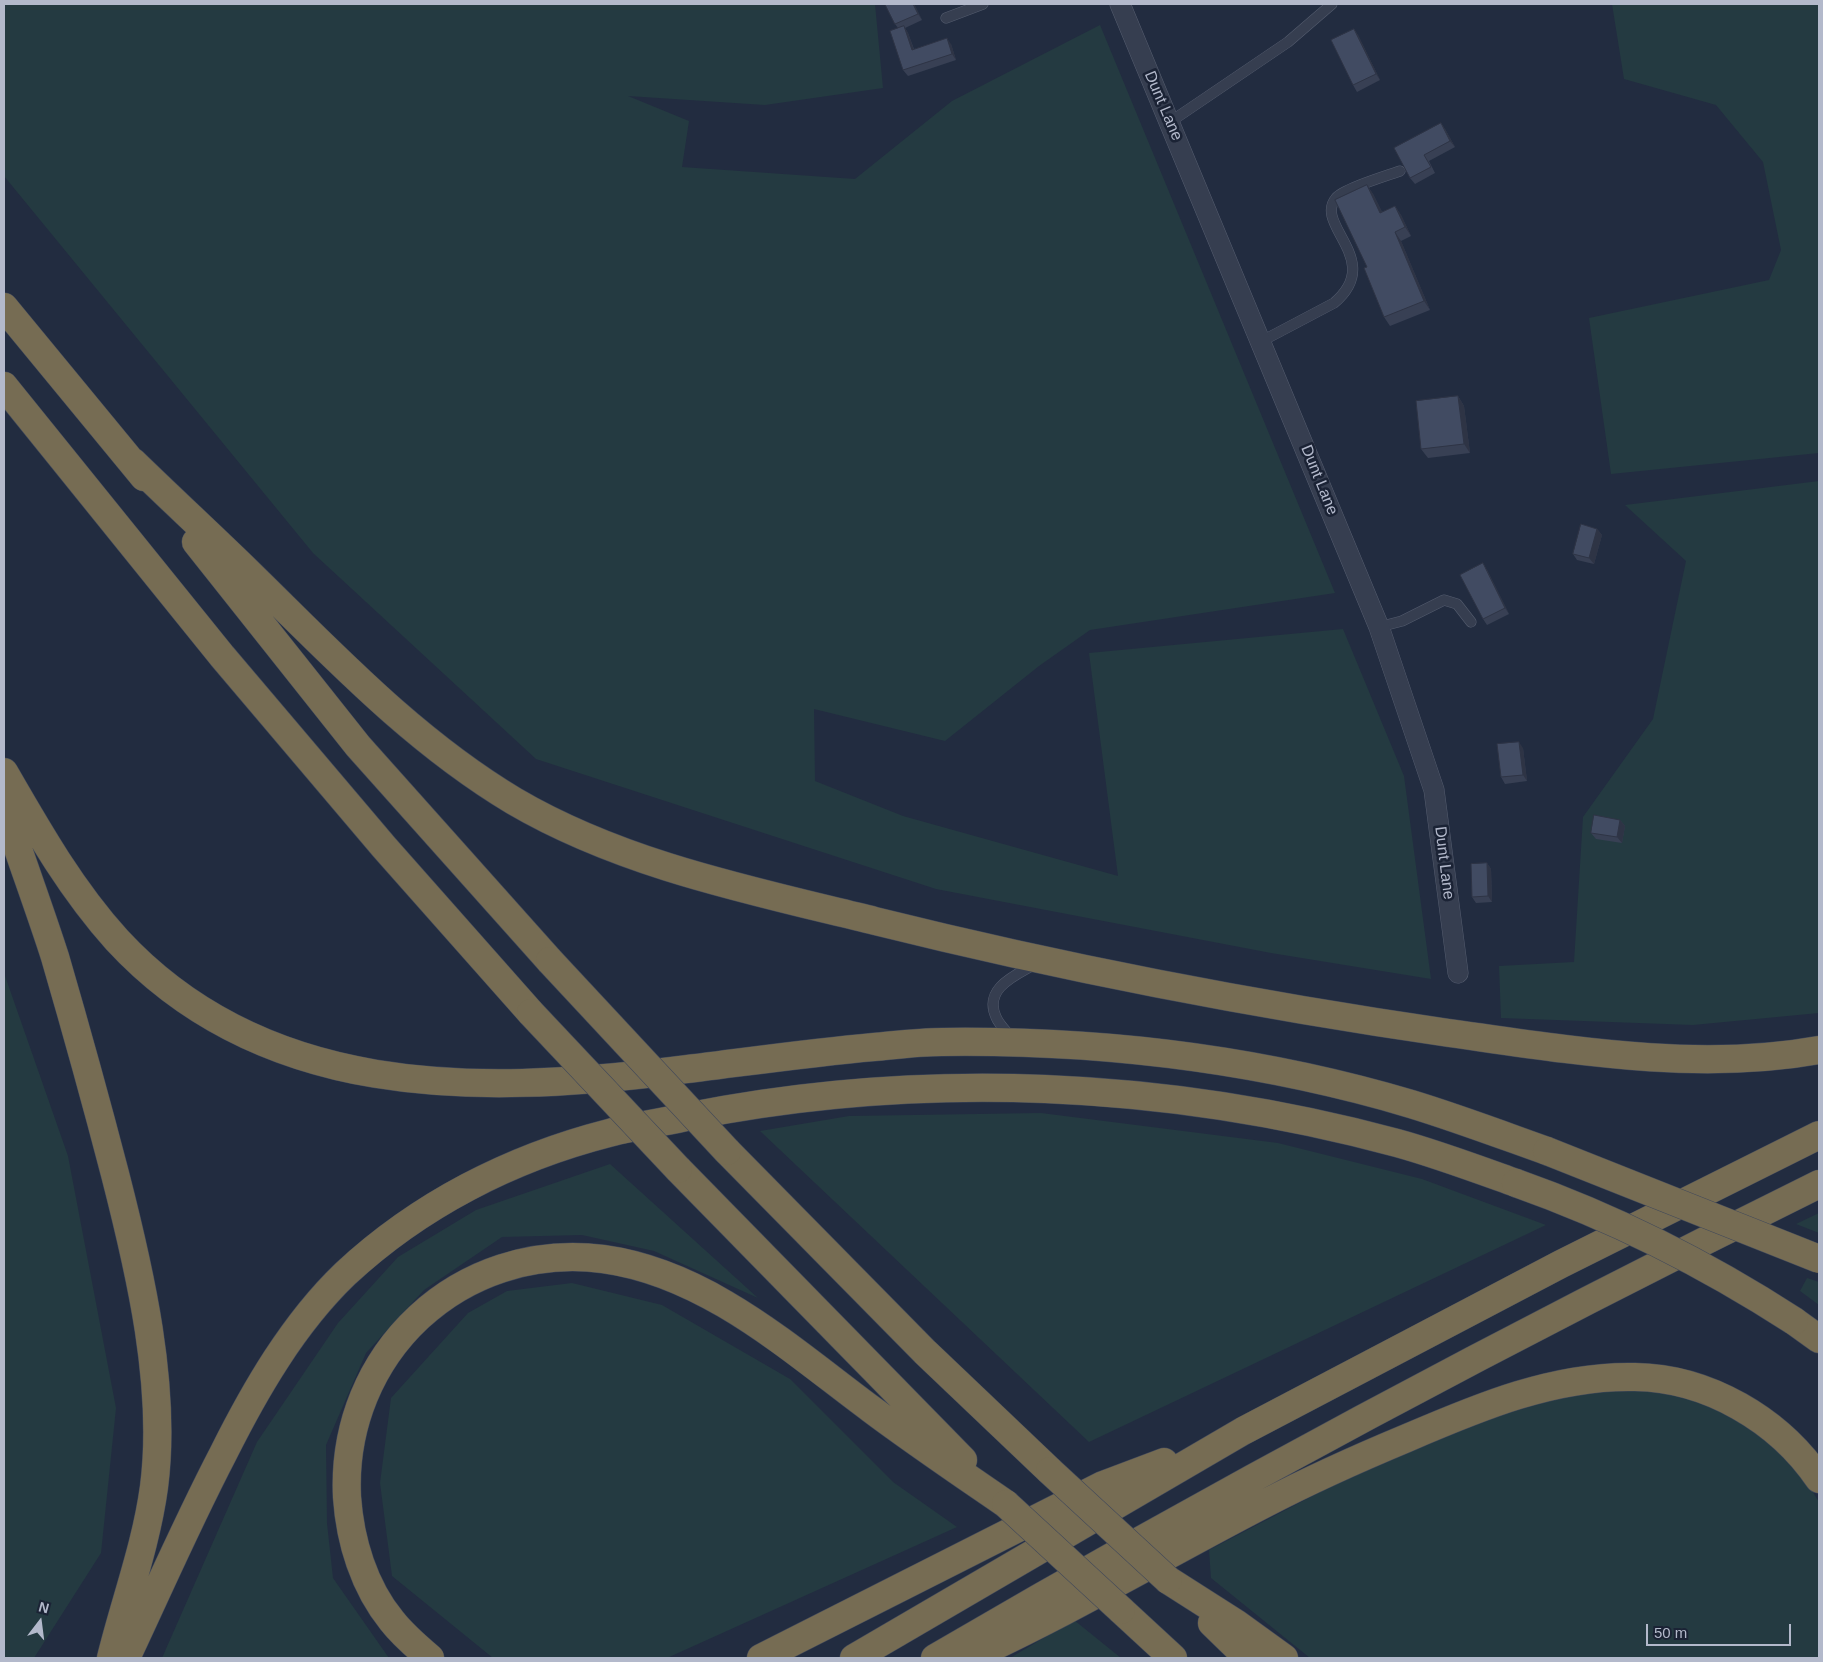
<!DOCTYPE html>
<style>
body{margin:0}
#map{position:relative;width:1823px;height:1662px;overflow:hidden;background:#222c40;font-family:Arial,sans-serif}
canvas{display:block}
.frame{position:absolute;inset:0;border:5px solid #b3b9cb;pointer-events:none}
.north{position:absolute;left:15px;top:1597px;width:50px;height:50px;-webkit-text-stroke:4px #1b2335;paint-order:stroke;rotate:15deg;font-size:14px;font-weight:700;line-height:20px;text-align:center;color:#b3b9cb}
.north::after{content:'';display:block;margin:auto;width:18px;height:22px;background:#b3b9cb;clip-path:polygon(50% 0,100% 100%,50% 72%,0 100%)}
.scale{position:absolute;left:1646px;top:1624px;width:145px;height:22px;box-sizing:border-box;border:2px solid #b3b9cb;border-top:0;padding-left:6px;font-size:15px;line-height:18px;white-space:nowrap;color:#b3b9cb;-webkit-text-stroke:4px #1b2335;paint-order:stroke}
</style>
<div id="map">
<canvas width="1823" height="1662"></canvas>
<div class="frame"></div>
<div class="north">N</div>
<div class="scale">50 m</div>
</div>
<script>
const c = document.querySelector('canvas').getContext('2d');
c.lineJoin = 'round';
function fillPath(path, color) { c.fillStyle = color; c.fill(path, 'evenodd'); }
function stroke(path, color, width, dash) { c.strokeStyle = color; c.lineWidth = width; c.lineCap = dash ? 'butt' : 'round'; c.setLineDash(dash || []); c.stroke(path); }
function write(font, color, halo, rows, align = 'center') {
  c.font = font + ' Arial,sans-serif'; c.lineWidth = 5; c.setLineDash([]); c.textBaseline = 'middle'; c.strokeStyle = halo; c.fillStyle = color; for (const [text, x, y, turn = 0] of rows) {
    c.save(); c.translate(x, y); c.rotate((+turn || 0) * Math.PI / 180); c.textAlign = isNaN(turn) ? turn : align; if (halo) c.strokeText(text, 0, 0); c.fillText(text, 0, 0); c.restore();
  }
}
const green = new Path2D(`
 M4 4H875L883 88 765 105 628 96 689 121 682 167 855 179 952 101 1100 25 1335 593 1090 630 1039 666 945 741 814 709 815 781 903 816 1118 876 1089 653 1343 629 1404 776 1431 979 1271 953 936 889 536 759 313 553 4 176Z
 M1612 4H1819V453L1611 474 1589 318 1769 280 1781 250 1763 162 1716 105 1624 79Z
 M1819 481V1013L1693 1025 1501 1018 1499 966 1574 962 1583 817 1653 719 1686 561 1625 505Z
 M4 973 68 1156 116 1408 101 1553 34 1658H4Z
 M1041 1113 1278 1143 1422 1179 1546 1225 1089 1442 760 1131 849 1116Z
 M610 1164 758 1298 654 1251 582 1235 502 1237 424 1290 366 1353 326 1445 327 1523 333 1578 389 1658H162L257 1442 338 1323 398 1257 476 1210Z
 M1819 1213V1233L1796 1224Z
 M1807 1278 1819 1282V1305L1800 1291Z
 M572 1283 662 1305 790 1379 893 1482 957 1527 667 1658H493L392 1576 380 1483 391 1398 468 1313 507 1291Z
 M1605 1384 1682 1394 1747 1421 1799 1470 1819 1502V1658H1310L1211 1578 1209 1550 1368 1467 1466 1422Z
 M1074 1620 1121 1658H1010Z`);
const service = new Path2D(`
 M946 18 983 4
 M1170 122 1288 42 1332 4
 M1262 341 1334 303C1385 260 1313 225 1336 198 1343 189 1386 176 1400 171
 M1379 627 1402 621 1444 600 1457 604 1471 622
 M1013 1039C1008 1033 999 1025 996 1017 983 988 1016 975 1035 964`);
const minor = new Path2D(`
 M1120 4 1379 627 1434 790 1458 973`);
const motorway = new Path2D(`
 M4 307 144 477
 M4 386 222 656 384 847 531 1013
 M133 462C171 499 209 534 247 571 332 654 412 740 514 801 623 865 753 891 875 921 1064 968 1256 1005 1449 1033 1570 1050 1698 1072 1819 1050
 M196 542 358 746 550 961
 M4 772C38 831 71 889 117 940 263 1098 475 1095 672 1071 739 1063 806 1053 874 1047 896 1045 919 1042 942 1042 1099 1040 1259 1059 1411 1104 1457 1118 1502 1135 1547 1151
 M4 807C20 857 39 907 55 957 76 1029 96 1101 115 1174 140 1271 167 1387 154 1487 146 1546 125 1601 111 1658
 M727 1151 925 1352 1050 1471
 M678 1169 963 1460
 M1794 1321 1819 1339
 M1168 1580 1237 1624 1284 1658
 M1121 1610 1173 1658
 M1212 1623 1248 1658
 M126 1658C158 1590 188 1521 223 1454 255 1390 293 1324 345 1274 419 1205 511 1158 609 1133 635 1126 664 1122 691 1116 924 1070 1167 1081 1397 1143 1437 1154 1477 1169 1516 1183
 M430 1658C417 1647 403 1635 392 1621 364 1587 350 1541 347 1497 340 1353 460 1241 603 1259 707 1273 790 1349 871 1409 915 1442 961 1473 1006 1504
 M761 1658 1103 1485 1164 1462
 M854 1658 1243 1431 1561 1264 1819 1135
 M935 1658C1224 1489 1519 1332 1819 1184
 M969 1658C1070 1612 1165 1555 1264 1504 1310 1480 1359 1458 1407 1438 1479 1407 1555 1375 1635 1377 1708 1378 1779 1420 1819 1479`);
const motorwayBridge = new Path2D(`
 M550 961 727 1151
 M531 1013 678 1169
 M1547 1151 1819 1259
 M1516 1183C1615 1218 1706 1264 1794 1321
 M1050 1471 1168 1580
 M1006 1504 1121 1610`);
const wall = new Path2D(`
 M914 4 922 20 905 28 908 33 914 49 951 44 956 60 908 76 903 70 898 28 895 24Z
 M1354 29 1358 35 1380 80 1357 92 1353 85Z
 M1441 123 1445 129 1455 147 1429 161 1435 173 1415 184 1410 178Z
 M1367 185 1373 194 1382 212 1395 206 1401 215 1411 236 1401 241 1430 310 1390 326 1384 317 1367 267Z
 M1458 396 1464 406 1470 453 1428 458 1421 449Z
 M1597 529 1602 535 1594 564 1577 560 1573 554Z
 M1487 570 1509 614 1487 625 1483 619Z
 M1523 748 1527 781 1505 784 1501 777Z
 M1620 820 1625 826 1622 843 1596 839 1591 833Z
 M1487 863 1491 869 1492 902 1476 903 1472 897Z`);
const shadedWall = new Path2D(`
 M913 4H914L922 20 918 14Z
 M904 26 908 33 916 56 912 50Z
 M1354 29 1358 35 1380 80 1376 74Z
 M947 38 951 44 956 60 952 54Z
 M1441 123 1445 129 1455 147 1450 141Z
 M1367 185 1373 194 1387 222 1380 213Z
 M1395 206 1401 215 1411 236 1405 227Z
 M1395 232 1401 241 1430 310 1424 301Z
 M1458 396 1464 406 1470 453 1464 444Z
 M1597 529 1602 535 1594 564 1589 558Z
 M1483 563 1487 570 1509 614 1505 608Z
 M1519 742 1523 748 1527 781 1523 775Z
 M1620 820 1625 826 1622 843 1617 837Z
 M1487 863 1491 869 1492 902 1488 896Z`);
const building = new Path2D(`
 M885 4H913L918 14 895 24Z
 M904 26 912 50 947 38 952 54 903 70 890 31Z
 M1354 29 1376 74 1353 85 1331 40Z
 M1441 123 1450 141 1424 155 1431 167 1410 178 1394 148Z
 M1367 185 1380 213 1395 206 1405 227 1395 232 1424 301 1384 317 1364 268 1367 267 1335 200Z
 M1458 396 1464 444 1421 449 1416 401Z
 M1581 524 1597 529 1589 558 1573 554Z
 M1483 563 1505 608 1483 619 1460 575Z
 M1519 742 1523 775 1501 777 1497 744Z
 M1594 815 1620 820 1617 837 1591 833Z
 M1487 863 1488 896 1472 897 1471 864Z`);
const streetNames = [
 ["Dunt Lane",1163,106,67],
 ["Dunt Lane",1319,480,68],
 ["Dunt Lane",1444,863,83]
];
fillPath(green, '#243a41');
stroke(service, '#545c6e', 11);
stroke(minor, '#545c6e', 21);
stroke(motorway, '#41495b', 29);
stroke(service, '#363e50', 10);
stroke(minor, '#363e50', 20);
stroke(motorway, '#766c53', 28);
stroke(motorwayBridge, '#41495b', 29, []);
stroke(motorwayBridge, '#766c53', 28);
fillPath(wall, '#384054');
fillPath(shadedWall, '#2e3445');
fillPath(building, '#414b62');
stroke(building, '#2e3445', 1);
write('16px', '#b3b9cb', '#1b2335', streetNames);
</script>
